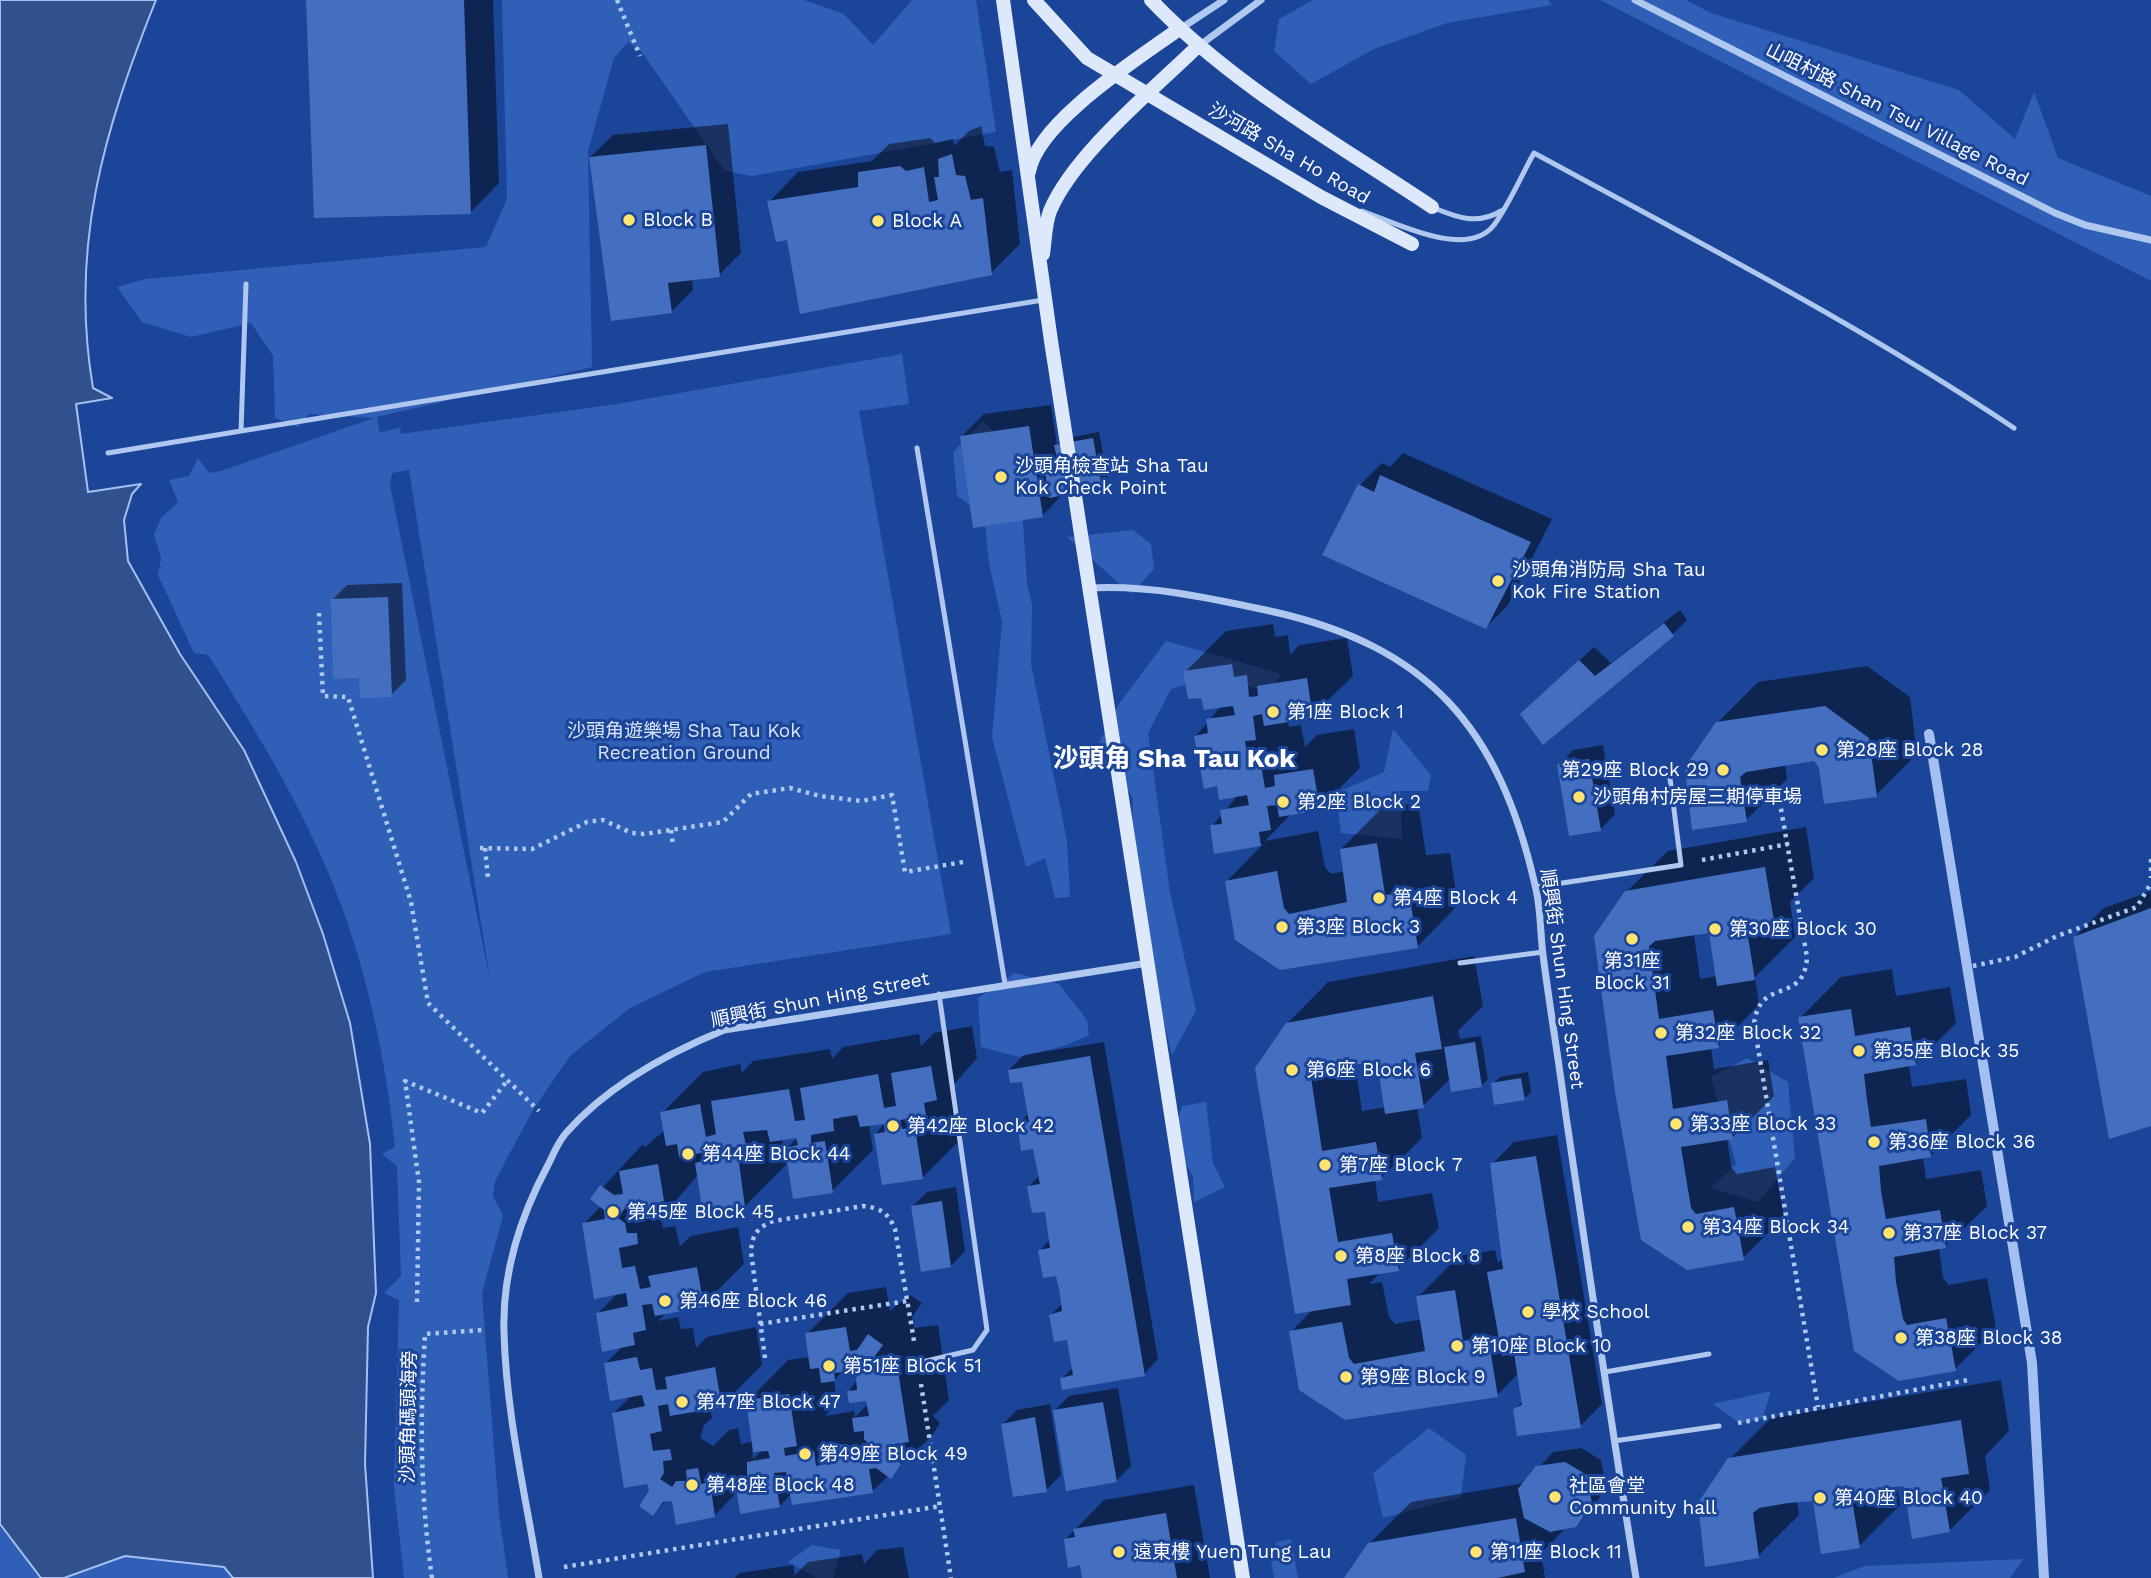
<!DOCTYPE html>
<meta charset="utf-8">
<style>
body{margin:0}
canvas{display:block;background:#1b4599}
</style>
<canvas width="2151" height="1578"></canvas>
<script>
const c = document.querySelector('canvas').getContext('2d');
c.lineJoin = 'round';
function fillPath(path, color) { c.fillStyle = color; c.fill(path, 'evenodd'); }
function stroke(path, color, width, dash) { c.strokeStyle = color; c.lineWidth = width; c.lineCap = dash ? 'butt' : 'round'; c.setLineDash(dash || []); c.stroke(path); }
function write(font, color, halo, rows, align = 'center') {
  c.font = font + ' "Work Sans","Noto Sans SC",sans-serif'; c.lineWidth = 6; c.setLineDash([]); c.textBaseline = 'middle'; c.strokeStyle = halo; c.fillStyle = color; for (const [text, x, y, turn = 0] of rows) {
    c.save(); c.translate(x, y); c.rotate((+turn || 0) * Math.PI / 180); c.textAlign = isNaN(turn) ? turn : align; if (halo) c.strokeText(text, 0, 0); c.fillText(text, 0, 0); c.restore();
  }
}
const green = new Path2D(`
 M502 0H804L844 14 873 45 912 0H976L996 132 752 176 725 171 641 51 628 42 614 58 588 151 592 367 377 417 380 433 401 427 400 434 617 404 902 354 909 404 859 411 951 934 705 972 630 1008 571 1055 534 1108 495 1181 493 1196 503 1216 482 1293 499 1513 508 1578H404L394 1487 399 1300 384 1293 401 1276 397 1166 382 1154 395 1147C385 1049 362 945 320 854 289 785 249 719 208 655L194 653 158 575 161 558 154 535 161 518 178 502 169 480 189 476 198 458 209 473 221 471 374 418 309 414 298 427 275 418 273 356 251 323 191 337 142 322 117 287 146 279 486 247 507 199ZM409 470 490 979V980L390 485 392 473Z
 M1313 0H1548L1552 5 1447 23 1374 49 1311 84 1274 51 1279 19Z
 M1600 0H1686L1711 13 1959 90 2015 139 2034 92 2058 158 2151 196V281Z
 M983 421 1019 461 1027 583 1032 605 1031 664 1067 841 1070 897 1055 898 1045 858 1026 867 992 737 1002 622 989 563 984 515 957 496 953 452Z
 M1133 530 1151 544 1154 569 1131 594 1067 537Z
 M1166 641 1282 674 1269 691 1208 677 1171 689 1148 733 1170 892 1196 1011 1172 1055 1130 888 1133 799 1099 743 1119 704Z
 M1393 729 1431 775 1428 791H1400L1402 839 1341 833 1336 793 1384 772Z
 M1015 973 1059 984 1087 1020 1089 1035 1064 1046 1019 1057 981 1047 978 998Z
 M1747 1058 1788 1082 1795 1158 1758 1202 1711 1188 1736 1164 1711 1077Z
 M1206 1102 1213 1163 1225 1187 1194 1202 1193 1176 1171 1142 1182 1106Z
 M1771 1391 1762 1419 1740 1423 1713 1404Z
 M1429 1428 1466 1455 1461 1497 1383 1518 1373 1473Z
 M0 1527 41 1577 125 1556 224 1567 235 1578H0Z
 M1291 1539 1298 1578H1274L1270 1555 1277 1542Z
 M812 1545 841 1550 833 1578H817L788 1562Z
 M2023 1559 2010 1578H1833L1865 1566Z`);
const water = new Path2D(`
 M0 0H156C104 130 69 247 93 388L112 398 76 404 88 492 141 484 132 494 124 520 128 561 180 654 244 750 296 862 323 934 350 1023 370 1144 376 1293 368 1327 365 1464 373 1578H233L224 1567 125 1556 64 1578H41L0 1524Z`);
const shadow = new Path2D(`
 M308 0H493L499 183 470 213Z
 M728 124 741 253 719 275 692 279 693 290 671 312 590 157 613 135Z
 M981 126 985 146 994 147 1000 172 1012 170 1020 244 991 273 788 238 769 202 798 172 872 161 889 144 930 138 935 143 953 139 954 146 969 131Z
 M1051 405 1057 445 1063 439 1099 432 1108 480 1101 487 1064 493 1042 516 962 436 984 414Z
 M1403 453 1552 519 1508 605 1486 627 1324 554 1360 485 1382 463 1390 467Z
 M402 583 406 680 391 695 360 676 332 600 347 585Z
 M1680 610 1687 620 1673 634 1543 742 1537 700 1594 647 1611 663Z
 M1273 624 1275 637 1288 635 1290 655 1299 645 1347 638 1353 676 1312 716 1288 720 1289 727 1301 725 1305 747 1317 735 1354 729 1360 768 1319 809 1292 813 1265 841 1318 831 1325 867 1331 874 1345 871 1341 849 1382 808 1418 803 1426 855 1450 853 1458 905 1418 946 1281 968 1227 881 1263 844 1216 852 1212 826 1238 795 1218 784 1196 736 1222 705 1202 696 1185 672 1226 631Z
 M1867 666 1910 697 1917 754 1876 795 1821 767 1815 759 1785 764 1787 779 1746 820 1717 723 1758 682Z
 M1603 745 1615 814 1601 829 1559 765 1573 750Z
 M1806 827 1814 878 1790 902 1795 937 1755 977 1759 1005 1718 1046 1711 1047 1714 1069 1768 1060 1774 1096 1733 1137 1727 1138 1731 1167 1737 1174 1775 1167 1784 1217 1743 1258 1687 1268 1626 892 1668 851ZM1710 931 1717 976 1700 979 1694 934Z
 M2151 891V1124L2075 937 2104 908Z
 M1474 956 1483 1006 1458 1031 1460 1039 1481 1036 1488 1079 1481 1086 1451 1078 1423 1106 1417 1107 1422 1138 1381 1178 1375 1179 1378 1202 1432 1193 1439 1228 1398 1269 1381 1272 1369 1284 1382 1282 1389 1317 1395 1324 1422 1319 1418 1297 1459 1256 1495 1250 1498 1263 1504 1257 1492 1164 1514 1142 1557 1135 1602 1404 1580 1426 1515 1409 1523 1401 1519 1373 1497 1395 1345 1418 1291 1332 1313 1309 1287 1024 1328 982ZM1378 1059 1386 1107 1362 1111 1355 1063Z
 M1892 969 1896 996 1950 987 1956 1023 1915 1064 1909 1065 1912 1087 1966 1079 1971 1115 1930 1156 1923 1157 1926 1179 1981 1170 1987 1206 1946 1246 1939 1248 1943 1278 1949 1285 1987 1278 1996 1328 1955 1369 1900 1379 1800 1018 1841 977Z
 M972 1026 977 1058 951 1088H955L963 1137 922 1178 876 1134 885 1122 869 1124 873 1150 832 1191 787 1148 799 1136 782 1138 786 1165 745 1206 698 1175 661 1218 663 1228 675 1226 680 1246 691 1236 738 1227 744 1264 703 1305 667 1312 658 1321 678 1317 681 1329 693 1328 696 1348 707 1337 756 1327 762 1365 721 1406 710 1407 712 1418 704 1425 700 1438 713 1446 729 1430 738 1428 741 1444 754 1441 748 1401 788 1360 810 1357 807 1334 848 1293 886 1287 890 1311 910 1295 922 1303 912 1317 914 1328 938 1325 949 1400 933 1416 940 1423 932 1436 872 1491 791 1494 780 1506 738 1491 715 1515 674 1499 667 1500 653 1514 651 1491 614 1413 632 1395 606 1363 623 1346 598 1313 618 1293 584 1224 601 1206 592 1199 642 1145 645 1147 665 1130 662 1113 703 1072 740 1064 742 1073 753 1061 830 1049 832 1059 843 1047 919 1034 921 1046 934 1033ZM851 1363 863 1371 849 1391 868 1399V1404L855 1417 854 1411 825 1416 837 1403 834 1380ZM762 1450 753 1459 752 1451Z
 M1104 1042 1158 1359 1144 1374 1062 1378 1074 1367 1068 1338 1051 1315 1063 1303 1058 1274 1040 1250 1050 1240 1046 1210 1029 1186 1040 1175 1035 1147 1018 1124 1029 1113 1023 1080 1009 1070 1024 1055Z
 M1528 1072 1531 1092 1524 1099 1493 1084 1500 1077Z
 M956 1187 965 1251 951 1266 912 1207 927 1192Z
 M2001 1380 2009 1431 1985 1456 1990 1490 1949 1531 1905 1484 1897 1485 1900 1505 1859 1546 1815 1499 1797 1501 1799 1515 1758 1556 1729 1460 1771 1418Z
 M1118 1388 1131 1466 1116 1481 1054 1411 1069 1396Z
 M1050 1404 1061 1475 1046 1490 1003 1424 1017 1410Z
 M1581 1448 1601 1460 1606 1488 1591 1510 1575 1526 1565 1529 1541 1553 1545 1578H1346L1369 1544 1411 1502 1525 1483 1553 1452Z
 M1194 1485 1210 1578H1084L1082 1563 1065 1540 1104 1500Z
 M903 1547 909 1578H735L739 1573 793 1565 795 1575 808 1562 862 1554 864 1564 877 1550Z`);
const stream = new Path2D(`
 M1929 734 2032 1363 2044 1578`);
const building = new Path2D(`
 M306 0H464L471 214 314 218Z
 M706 145 720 277 668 283 672 313 611 321 589 157Z
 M952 154 956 175 965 176 971 200 983 198 992 275 800 314 787 240 776 242 767 201 858 187V172L900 166 906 171 924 167 929 202 938 200 934 177H939L938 159Z
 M1029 426 1043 517 973 528 960 436Z
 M1093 438 1102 488 1049 498 1044 466 1058 463 1054 445Z
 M1380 475 1531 542 1486 629 1322 555 1358 484 1374 492Z
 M388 597 392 697 360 698 359 678 333 679 331 599Z
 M1664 623 1674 636 1543 745 1520 714 1579 660 1595 676Z
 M1232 664 1234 677 1247 675 1249 697 1258 696 1257 686 1307 678 1313 718 1264 726 1262 714 1253 716 1256 740 1245 741 1249 767 1261 765 1265 788 1275 786 1274 775 1313 769 1320 810 1279 817 1277 805 1267 806 1271 830 1259 832 1261 846 1214 854 1210 825 1222 824 1220 810 1249 805 1247 795 1219 800 1217 786 1204 789 1194 736 1208 733 1206 719 1235 715 1233 706 1204 710 1201 698 1188 699 1183 671Z
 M1825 706 1869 738 1877 797 1824 804 1819 768 1814 761 1746 772 1740 777 1747 822 1692 830 1685 767 1716 722Z
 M1589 759 1601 831 1569 836 1557 764Z
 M1377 843 1385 895 1409 893 1418 948 1280 970 1235 940 1225 881 1277 871 1284 908 1289 914 1328 906 1347 902 1340 849Z
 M1765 867 1774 921 1746 925 1755 980 1717 986 1709 933 1655 941 1649 946 1659 1019 1713 1010 1719 1048 1666 1056 1673 1109 1727 1100 1733 1139 1681 1147 1691 1208 1696 1214 1734 1207 1744 1260 1687 1270 1641 1240 1615 1092 1594 936 1625 891Z
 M2151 908V1126L2109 1139 2073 937Z
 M1433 996 1442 1049 1415 1053 1424 1108 1385 1114 1377 1061 1316 1072 1311 1077 1322 1151 1376 1142 1382 1180 1329 1188 1338 1242 1392 1233 1399 1271 1347 1279 1351 1305 1295 1314 1255 1068 1286 1023Z
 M1851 1009 1855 1036 1910 1027 1916 1065 1864 1074 1867 1100 1871 1127 1926 1119 1931 1157 1879 1166 1881 1191 1886 1219 1940 1210 1946 1248 1894 1257 1896 1282 1903 1319 1907 1325 1946 1318 1956 1371 1899 1381 1854 1351 1798 1017Z
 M1475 1042 1482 1087 1451 1092 1444 1047Z
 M1090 1056 1145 1376 1062 1390 1060 1378 1073 1375 1070 1358 1067 1340 1054 1342 1049 1315 1062 1311 1060 1294 1056 1276 1043 1278 1038 1250 1050 1248 1045 1212 1032 1213 1027 1186 1040 1184 1033 1149 1021 1151 1019 1136 1017 1123 1029 1122 1022 1082 1010 1083 1008 1070Z
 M931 1066 937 1100 924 1103 926 1116 900 1120 902 1129 915 1128 923 1179 882 1185 874 1134 885 1132 884 1124 860 1127 857 1115 844 1117 833 1119 834 1131 811 1135V1143L825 1141 833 1193 793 1199 785 1148 798 1145 796 1138 770 1142 767 1130 743 1132 746 1145 721 1150 722 1158 738 1155 745 1207 703 1214 695 1163 707 1160 706 1152 679 1157 677 1144 666 1146 660 1112 700 1104 706 1137 716 1134 711 1101 789 1089 795 1121 805 1120 800 1088 878 1074 884 1108 896 1106 891 1073Z
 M1521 1078 1525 1100 1494 1105 1491 1083Z
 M1536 1156 1581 1428 1517 1436 1513 1409 1522 1405 1514 1353 1502 1356 1487 1272 1503 1269 1490 1163Z
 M658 1164 664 1201 656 1203 659 1217 646 1219 644 1210 636 1213 627 1205 618 1218 625 1223 627 1233H637L638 1244 619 1248 622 1268 635 1266 640 1289 651 1287 648 1276 697 1267 704 1307 655 1316 652 1304 642 1305 646 1330 633 1333 635 1345 602 1352 596 1313 628 1306 626 1293 594 1299 582 1223 605 1219 604 1210 590 1199 600 1185 614 1195 623 1194 619 1171Z
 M942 1201 951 1267 921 1272 911 1206Z
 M1455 1290 1463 1341 1488 1337 1498 1397 1345 1420 1299 1390 1289 1331 1342 1322 1349 1358 1354 1364 1425 1351 1416 1296Z
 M846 1327 850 1351 857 1350 868 1334 883 1345 872 1360 874 1368 897 1364 909 1442 886 1445 887 1452 901 1464 891 1479 876 1468 869 1469 873 1493 792 1505 786 1472 774 1473 780 1507 740 1514 735 1478 747 1476V1462L770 1458 768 1451 753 1452 746 1400 789 1394 797 1446 784 1448 785 1456 814 1451 816 1466 834 1462 832 1446 845 1444 846 1452 856 1451 864 1457 871 1446 864 1439V1431L854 1432 852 1418 869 1416 866 1401 849 1403 847 1391 857 1390 856 1378 861 1371 849 1364 843 1372 834 1373 835 1381 821 1383 819 1368 810 1369 805 1333Z
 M637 1357 640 1370 652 1368 656 1390 667 1389 665 1377 715 1367 722 1407 670 1416 668 1404 658 1406 662 1431 650 1434 653 1451 670 1449 672 1460 663 1461 664 1473 660 1479 672 1487 676 1481H687L686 1470 698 1468 701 1484 710 1482 715 1517 676 1525 672 1501 663 1502 653 1516 639 1506 649 1491 647 1484 624 1488 612 1413 645 1406 642 1395 610 1401 604 1363Z
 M1103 1402 1117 1482 1066 1491 1053 1410Z
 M1035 1417 1047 1492 1013 1497 1001 1424Z
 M1961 1420 1969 1474 1941 1478 1950 1532 1912 1539 1904 1486 1878 1489 1851 1494 1860 1548 1821 1554 1813 1501 1788 1503 1759 1508 1753 1513 1759 1558 1705 1567 1698 1503 1728 1458Z
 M1565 1462 1587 1475 1592 1504 1576 1527 1550 1532 1524 1518 1518 1489 1536 1466Z
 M1166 1513 1177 1578H1082L1080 1565 1068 1568 1064 1539 1075 1537 1073 1529Z
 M1516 1518 1525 1572 1498 1578H1344L1368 1543Z`);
const path = new Path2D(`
 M617 0 640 56
 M319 613 323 696 348 697 411 902 428 1003 539 1111
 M1778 792 1807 957C1804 1006 1760 975 1754 1024L1818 1407
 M671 830 673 845
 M480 848 532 849 587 822 603 820 632 833 644 834 723 822 751 794 790 788 820 796 861 801 892 795 905 872 963 862
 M485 848 488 878
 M2151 859V878
 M1702 860 1788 844
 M1973 966 2015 957 2057 936 2137 907 2151 883
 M417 1302 419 1182 405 1081 482 1113 507 1081
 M760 1324 907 1301
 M765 1358 751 1252C752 1235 757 1227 774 1221L863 1206C881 1208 888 1213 895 1229L914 1341
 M921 1384 951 1578
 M1738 1423 1968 1380
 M564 1567 941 1506
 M432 1578C420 1494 420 1418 425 1334L482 1330`);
const lane = new Path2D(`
 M1434 208C1458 218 1478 225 1501 211
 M1362 211C1396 223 1467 260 1494 225 1510 203 1521 176 1534 153 1696 241 1860 325 2014 428
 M246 284 241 431 1043 300
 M917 448 1005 984
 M108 453 241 431
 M1536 887 1681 865 1669 770
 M1460 963 1543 952
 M918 1363 973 1350 987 1330 939 994
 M1605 1372 1709 1354
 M1614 1441 1719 1426`);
const street = new Path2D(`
 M1635 0 2055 213 2085 225 2151 240
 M1180 29 1224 0
 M1200 45 1261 0
 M1090 588C1152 585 1210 598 1270 611 1429 646 1499 728 1535 885 1541 907 1540 932 1543 955 1550 1009 1559 1062 1566 1116 1589 1270 1611 1424 1636 1578
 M539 1578C526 1497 506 1414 504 1332 502 1272 520 1217 548 1165 553 1155 558 1142 566 1133 607 1086 668 1053 724 1030L1148 963`);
const secondary = new Path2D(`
 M1003 0 1051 341 1243 1578
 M1034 0 1087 58 1321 197 1412 244
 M1151 0C1232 85 1335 142 1432 207
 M1029 172C1037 122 1139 58 1179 29
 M1043 254C1045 241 1045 224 1050 211 1074 154 1153 90 1198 46`);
const markers = [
 [629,220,7,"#ffe470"],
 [878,221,7,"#ffe470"],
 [1001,477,7,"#ffe470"],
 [1498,581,7,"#ffe470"],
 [1273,712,7,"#ffe470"],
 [1822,750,7,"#ffe470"],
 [1723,770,7,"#ffe470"],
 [1579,797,7,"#ffe470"],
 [1283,802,7,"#ffe470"],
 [1379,898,7,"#ffe470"],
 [1282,927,7,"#ffe470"],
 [1715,929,7,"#ffe470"],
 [1632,939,7,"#ffe470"],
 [1661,1033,7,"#ffe470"],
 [1859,1051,7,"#ffe470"],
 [1292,1070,7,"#ffe470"],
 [1676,1124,7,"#ffe470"],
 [893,1126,7,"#ffe470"],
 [1874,1142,7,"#ffe470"],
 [688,1154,7,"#ffe470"],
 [1325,1165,7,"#ffe470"],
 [613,1212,7,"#ffe470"],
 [1688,1227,7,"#ffe470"],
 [1889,1233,7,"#ffe470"],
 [1341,1256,7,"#ffe470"],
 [665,1301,7,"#ffe470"],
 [1528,1312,7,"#ffe470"],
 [1901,1338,7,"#ffe470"],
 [1457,1346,7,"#ffe470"],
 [829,1366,7,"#ffe470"],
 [1346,1377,7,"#ffe470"],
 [682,1402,7,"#ffe470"],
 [805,1454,7,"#ffe470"],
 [692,1485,7,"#ffe470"],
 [1555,1497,7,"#ffe470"],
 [1820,1498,7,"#ffe470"],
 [1119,1552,7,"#ffe470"],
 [1476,1552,7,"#ffe470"]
];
const streetNames = [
 ["山咀村路 Shan Tsui Village Road",1897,115,27],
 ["沙河路 Sha Ho Road",1289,154,30],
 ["順興街 Shun Hing Street",1562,979,82],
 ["順興街 Shun Hing Street",820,1000,-11],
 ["沙頭角碼頭海旁",409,1417,-89]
];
const poiNames = [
 ["Block B",643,220],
 ["Block A",892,221],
 ["沙頭角檢查站 Sha Tau",1015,466],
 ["Kok Check Point",1015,488],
 ["沙頭角消防局 Sha Tau",1512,570],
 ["Kok Fire Station",1512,592],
 ["第1座 Block 1",1287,712],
 ["第28座 Block 28",1836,750],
 ["第29座 Block 29",1709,770,"right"],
 ["沙頭角村房屋三期停車場",1593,797],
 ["第2座 Block 2",1297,802],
 ["第4座 Block 4",1393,898],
 ["第3座 Block 3",1296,927],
 ["第30座 Block 30",1729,929],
 ["第31座",1632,961,"center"],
 ["Block 31",1632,983,"center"],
 ["第32座 Block 32",1675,1033],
 ["第35座 Block 35",1873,1051],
 ["第6座 Block 6",1306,1070],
 ["第33座 Block 33",1690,1124],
 ["第42座 Block 42",907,1126],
 ["第36座 Block 36",1888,1142],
 ["第44座 Block 44",702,1154],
 ["第7座 Block 7",1339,1165],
 ["第45座 Block 45",627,1212],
 ["第34座 Block 34",1702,1227],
 ["第37座 Block 37",1903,1233],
 ["第8座 Block 8",1355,1256],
 ["第46座 Block 46",679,1301],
 ["學校 School",1542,1312],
 ["第38座 Block 38",1915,1338],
 ["第10座 Block 10",1471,1346],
 ["第51座 Block 51",843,1366],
 ["第9座 Block 9",1360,1377],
 ["第47座 Block 47",696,1402],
 ["第49座 Block 49",819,1454],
 ["第48座 Block 48",706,1485],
 ["社區會堂",1569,1486],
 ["Community hall",1569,1508],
 ["第40座 Block 40",1834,1498],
 ["遠東樓 Yuen Tung Lau",1133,1552],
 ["第11座 Block 11",1490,1552]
];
const parkNames = [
 ["沙頭角遊樂場 Sha Tau Kok",684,731],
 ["Recreation Ground",684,753]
];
const districtNames = [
 ["沙頭角 Sha Tau Kok",1174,759]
];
fillPath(green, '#2f5fb6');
fillPath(water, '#31508e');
stroke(water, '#a4c0f2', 2);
fillPath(shadow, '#0007');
stroke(stream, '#a4c0f2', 10);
fillPath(building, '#446fc0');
stroke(path, '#b0c7f0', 4.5, [3.5, 5]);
stroke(lane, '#b0c7f0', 5);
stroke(street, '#b0c7f0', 7);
stroke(secondary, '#dee8fb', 14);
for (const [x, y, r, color] of markers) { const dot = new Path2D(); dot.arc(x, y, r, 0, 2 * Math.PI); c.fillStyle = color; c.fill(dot); stroke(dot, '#1b4599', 2.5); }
write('19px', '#fff', '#1b4599', streetNames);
write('19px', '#fff', '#1b4599', poiNames, 'left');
write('19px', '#d8e4fb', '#1b4599', parkNames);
write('bold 26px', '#fff', '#1b4599', districtNames);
</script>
